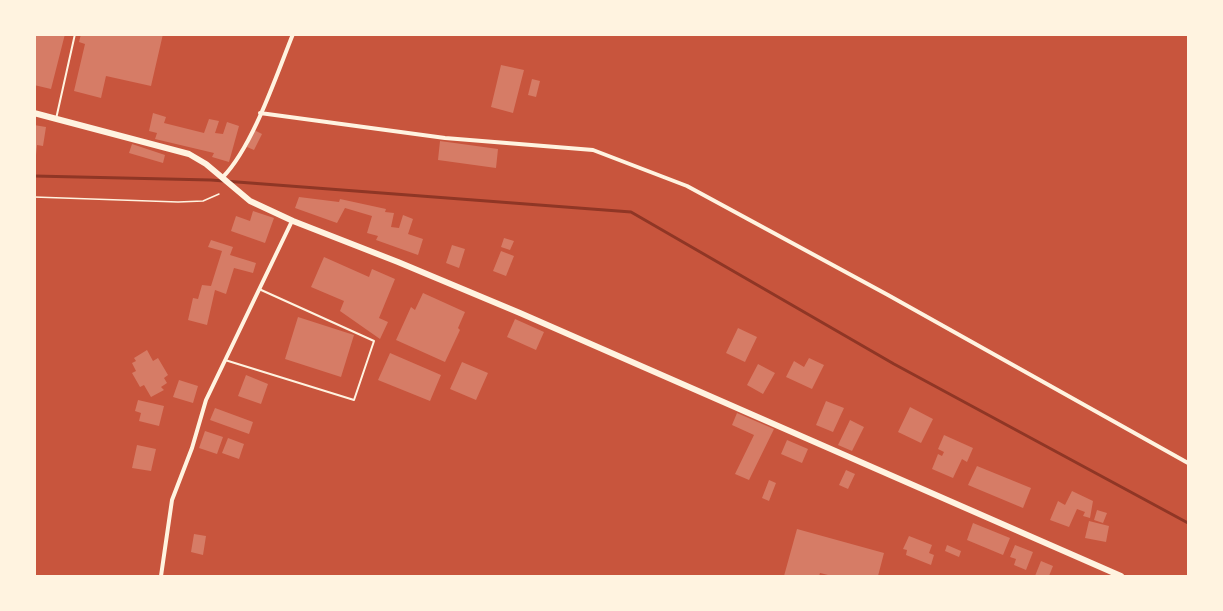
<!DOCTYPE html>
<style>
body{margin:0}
#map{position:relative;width:1223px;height:611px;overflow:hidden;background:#c8553d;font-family:Arial,sans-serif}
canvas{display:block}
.frame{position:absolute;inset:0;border:36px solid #fff3e0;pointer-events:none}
</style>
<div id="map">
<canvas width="1223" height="611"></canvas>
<div class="frame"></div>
</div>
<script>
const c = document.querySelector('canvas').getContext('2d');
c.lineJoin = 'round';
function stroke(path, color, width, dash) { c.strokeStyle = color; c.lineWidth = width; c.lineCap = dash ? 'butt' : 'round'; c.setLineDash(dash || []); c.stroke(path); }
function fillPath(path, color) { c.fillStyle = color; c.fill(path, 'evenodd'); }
const stream = new Path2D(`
 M34 176 211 180 631 212 894 364 1188 523`);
const building = new Path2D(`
 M34 34H65L51 89 34 85Z
 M81 34H163L151 86 106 76 101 98 74 91 85 44 79 42Z
 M501 65 524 70 513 113 491 107Z
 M532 79 540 81 536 97 528 95Z
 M153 113 166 117 164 123 204 133 209 119 219 121 215 133 223 134 227 122 239 126 229 162 212 157 214 153 155 139 157 133 149 131Z
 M34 125 46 127 43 146 37 145 36 155Z
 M254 130 262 134 254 150 247 147Z
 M440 141 498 149 496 168 438 160Z
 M132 144 165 155 163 163 129 153Z
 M299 197 339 202 340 199 386 209 385 212 394 213 391 227 399 228 403 215 413 219 408 234 423 239 418 255 376 240 378 236 367 233 372 216 345 208 337 223 295 208Z
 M253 211 274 218 265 243 231 231 236 216 250 221Z
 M504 238 514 241 510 250 501 247Z
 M211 240 233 247 230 255 256 263 253 273 234 268 226 294 215 290 207 325 188 320 193 298 198 299 202 285 211 286 222 251 208 247Z
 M452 245 465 249 459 268 446 263Z
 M501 251 514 256 506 276 493 271Z
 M324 257 369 277 372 269 395 279 379 318 388 322 380 339 340 311 344 301 311 287Z
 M423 293 465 312 458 328 460 330 445 362 396 340 411 307 415 310Z
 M298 317 354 335 341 377 285 359Z
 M515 319 544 332 536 350 507 337Z
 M738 328 757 337 745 362 726 353Z
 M147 350 153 361 158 358 168 375 164 378 167 383 161 387 164 390 151 397 144 385 140 387 132 373 136 371 132 363 136 361 134 358Z
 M390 353 441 375 430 401 378 380Z
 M809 358 824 365 812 389 786 377 794 361 804 367Z
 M462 362 488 373 476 400 450 389Z
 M758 364 775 373 763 394 747 385Z
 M246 375 268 384 261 404 238 396Z
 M179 380 198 386 193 403 173 397Z
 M138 400 164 406 159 426 139 421 141 413 135 411Z
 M826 401 844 408 833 432 816 425Z
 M910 407 933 419 921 443 898 432Z
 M215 408 253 422 249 434 210 420Z
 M737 413 774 429 749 480 735 474 754 435 732 425Z
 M850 420 864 427 852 451 838 445Z
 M205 431 223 437 217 454 199 448Z
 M944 435 973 448 967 462 962 459 953 478 932 469 938 454 942 456 944 452 938 449Z
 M228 438 244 444 239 459 222 453Z
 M787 440 808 449 802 463 781 454Z
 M137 445 156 449 151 471 132 468Z
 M977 466 1031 488 1023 508 968 485Z
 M846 470 855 474 848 489 839 485Z
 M769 480 776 483 769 501 762 498Z
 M1072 491 1093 501 1090 518 1083 516 1085 512 1077 509 1069 527 1050 520 1058 501 1065 505Z
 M1097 510 1107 513 1103 523 1094 520Z
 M1089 521 1109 526 1106 542 1085 538Z
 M973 523 1010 538 1003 555 967 540Z
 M797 529 884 553 878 576H832L820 573 819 576H784Z
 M194 534 206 536 203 555 191 552Z
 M909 536 932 545 929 553 934 555 931 565 906 555 907 550 903 549Z
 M947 545 961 551 959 557 945 551Z
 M1015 545 1033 552 1026 570 1014 565 1016 559 1010 557Z
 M1041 561 1053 566 1049 576H1035Z`);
const path = new Path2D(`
 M34 197 178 202 203 201 219 194`);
const service = new Path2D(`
 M56 119 75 34
 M225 360 354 400 374 341 259 289`);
const minor = new Path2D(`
 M260 113 445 138 593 150 687 186 888 295 1188 463
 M223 177C253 146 276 76 293 34
 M161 576 172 500 192 448 206 400 292 221`);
const primary = new Path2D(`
 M34 113 189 154 206 164 250 201 293 221 398 262 520 313 1121 576`);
stroke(stream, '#8f3625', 3);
fillPath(building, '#d67c66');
stroke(path, '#fff3e0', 1.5);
stroke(service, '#fff3e0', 2);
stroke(minor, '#fff3e0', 4);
stroke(primary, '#fff3e0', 6);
</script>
